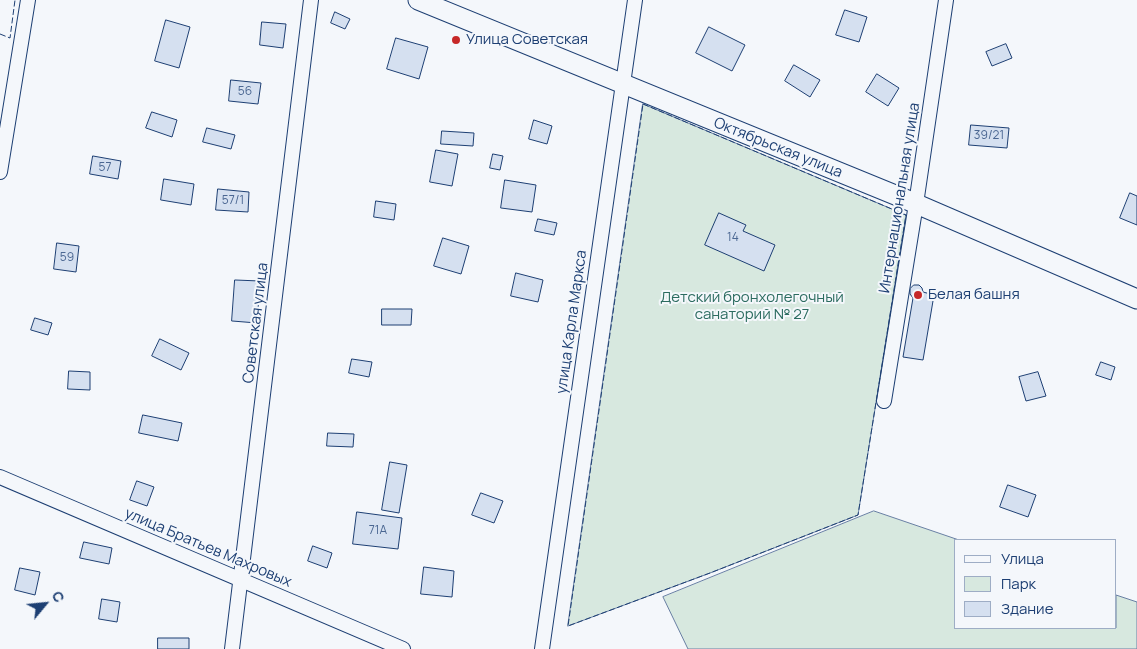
<!DOCTYPE html>
<meta charset="utf-8">
<style>
body{margin:0}
#map{position:relative;width:1137px;height:649px;overflow:hidden;background:#f4f7fb;font-family:Manrope,sans-serif}
canvas{display:block}
.legend{position:absolute;left:954px;top:539px;width:162px;height:90px;box-sizing:border-box;background:#f4f7fb;border:1px solid #9eadc5;margin:0;padding:6px 9px;list-style:none;font-size:15px;color:#1d3f73}
.legend li{display:flex;align-items:center;gap:10px;height:25px}
.legend b{width:25px;border:1px solid #9eadc5}
.north{position:absolute;left:20px;top:579px;width:50px;height:50px;-webkit-text-stroke:4px #f4f7fb;paint-order:stroke;rotate:62deg;font-size:14px;font-weight:700;line-height:20px;text-align:center;color:#1d3f73}
.north::after{content:'';display:block;margin:auto;width:18px;height:22px;background:#1d3f73;clip-path:polygon(50% 0,100% 100%,50% 72%,0 100%)}
</style>
<div id="map">
<canvas width="1137" height="649"></canvas>
<ul class="legend">
<li><b style="height:6px;background:#f4f7fb"></b>Улица</li>
<li><b style="height:14px;background:#d7e8df"></b>Парк</li>
<li><b style="height:14px;background:#d5e0f0"></b>Здание</li>
</ul>
<div class="north">С</div>
</div>
<script>
const c = document.querySelector('canvas').getContext('2d');
c.lineJoin = 'round';
function fillPath(path, color) { c.fillStyle = color; c.fill(path, 'evenodd'); }
function stroke(path, color, width, dash) { c.strokeStyle = color; c.lineWidth = width; c.lineCap = dash ? 'butt' : 'round'; c.setLineDash(dash || []); c.stroke(path); }
function write(font, color, halo, rows, align = 'center') {
  c.font = font + ' Manrope,sans-serif'; c.lineWidth = 4; c.setLineDash([]); c.textBaseline = 'middle'; c.strokeStyle = halo; c.fillStyle = color; for (const [text, x, y, turn = 0] of rows) {
    c.save(); c.translate(x, y); c.rotate((+turn || 0) * Math.PI / 180); c.textAlign = isNaN(turn) ? turn : align; if (halo) c.strokeText(text, 0, 0); c.fillText(text, 0, 0); c.restore();
  }
}
const green = new Path2D(`
 M643 104 906 215 858 515 710 573 568 626Z
 M874 511 959 540H956V628H1116V595L1137 602V649H688L663 597Z`);
const building = new Path2D(`
 M845 10 867 17 859 42 836 35Z
 M335 12 350 19 345 29 331 23Z
 M166 20 190 27 179 68 155 61Z
 M262 22 286 24 283 48 260 45Z
 M709 27 745 45 732 71 696 53Z
 M396 38 428 47 419 79 387 69Z
 M1006 44 1012 58 992 66 986 52Z
 M794 65 820 80 810 97 785 81Z
 M877 74 899 88 888 106 866 92Z
 M231 80 261 83 258 104 229 101Z
 M152 112 177 120 172 137 146 128Z
 M534 120 552 126 547 144 529 139Z
 M971 125 1009 128 1007 148 969 145Z
 M207 128 235 135 231 149 203 142Z
 M442 131 474 133 473 146 441 144Z
 M436 150 458 154 452 186 430 182Z
 M493 154 503 156 500 170 490 168Z
 M93 156 121 161 118 179 90 174Z
 M164 179 194 184 191 205 161 200Z
 M505 180 536 185 532 212 501 208Z
 M218 189 249 192 248 212 216 210Z
 M1130 193 1137 196V225L1120 218Z
 M376 201 396 204 394 220 374 217Z
 M719 213 746 225 743 231 775 245 764 271 705 245Z
 M538 219 557 223 554 235 535 231Z
 M443 238 469 246 461 274 434 266Z
 M57 243 79 246 76 272 54 269Z
 M516 273 543 280 538 302 511 296Z
 M235 280 260 281 257 323 232 321Z
 M914 285H919L922 288 923 292 934 295 923 360 903 357 913 298 910 294V289Z
 M382 309H412L411 325H382Z
 M35 318 52 323 48 335 31 330Z
 M160 339 189 353 181 370 152 356Z
 M352 359 372 362 369 377 349 373Z
 M1101 362 1115 367 1111 380 1096 375Z
 M69 371 90 372V390L68 389Z
 M1038 372 1046 396 1026 401 1019 377Z
 M143 415 182 423 178 441 139 433Z
 M328 433 354 434 353 447 327 446Z
 M390 462 407 465 399 513 382 510Z
 M137 481 154 487 147 506 130 500Z
 M1008 485 1036 495 1028 517 1000 507Z
 M481 493 503 501 494 523 472 515Z
 M357 512 402 518 398 549 353 544Z
 M84 542 112 548 109 564 80 558Z
 M313 546 332 553 327 568 308 561Z
 M424 567 454 571 452 597 421 594Z
 M20 568 40 572 35 595 15 590Z
 M102 599 120 602 117 622 99 619Z
 M158 638H189V649H158Z`);
const minor = new Path2D(`
 M0 172 28 0
 M884 401 916 204 946 0
 M0 477 403 649
 M232 649 311 0
 M542 649 635 0`);
const secondary = new Path2D(`
 M418 0 905 199 1137 299`);
const fence = new Path2D(`
 M0 34 10 38 15 0
 M643 104 906 215 858 515 710 573 568 626Z`);
const markers = [
 [456,40,5,"#c62828"],
 [918,295,5,"#c62828"]
];
const numberNames = [
 ["56",245,92],
 ["39/21",989,136],
 ["57",105,168],
 ["57/1",233,201],
 ["14",733,238],
 ["59",67,258],
 ["71А",378,531]
];
const poiNames = [
 ["Улица Советская",466,40],
 ["Белая башня",928,295]
];
const streetNames = [
 ["Октябрьская улица",778,148,22],
 ["Интернациональная улица",900,198,-81],
 ["улица Карла Маркса",572,322,-82],
 ["Советская улица",256,323,-83],
 ["улица Братьев Махровых",208,548,23]
];
const parkNames = [
 ["Детский бронхолегочный",752,298],
 ["санаторий № 27",752,315]
];
fillPath(green, '#d7e8df');
stroke(green, '#687fa3', 1);
fillPath(building, '#d5e0f0');
stroke(building, '#1d3f73', 1);
stroke(minor, '#1d3f73', 16);
stroke(secondary, '#1d3f73', 21);
stroke(minor, '#f4f7fb', 14);
stroke(secondary, '#f4f7fb', 19);
stroke(fence, '#1d3f73', 1, [6, 2.5]);
for (const [x, y, r, color] of markers) { const dot = new Path2D(); dot.arc(x, y, r, 0, 2 * Math.PI); c.fillStyle = color; c.fill(dot); stroke(dot, '#f4f7fb', 2); }
write('12px', '#4b6792', null, numberNames);
write('15px', '#1d3f73', '#f4f7fb', poiNames, 'left');
write('15px', '#1d3f73', '#f4f7fb', streetNames);
write('15px', '#2c6c60', '#f4f7fb', parkNames);
</script>
